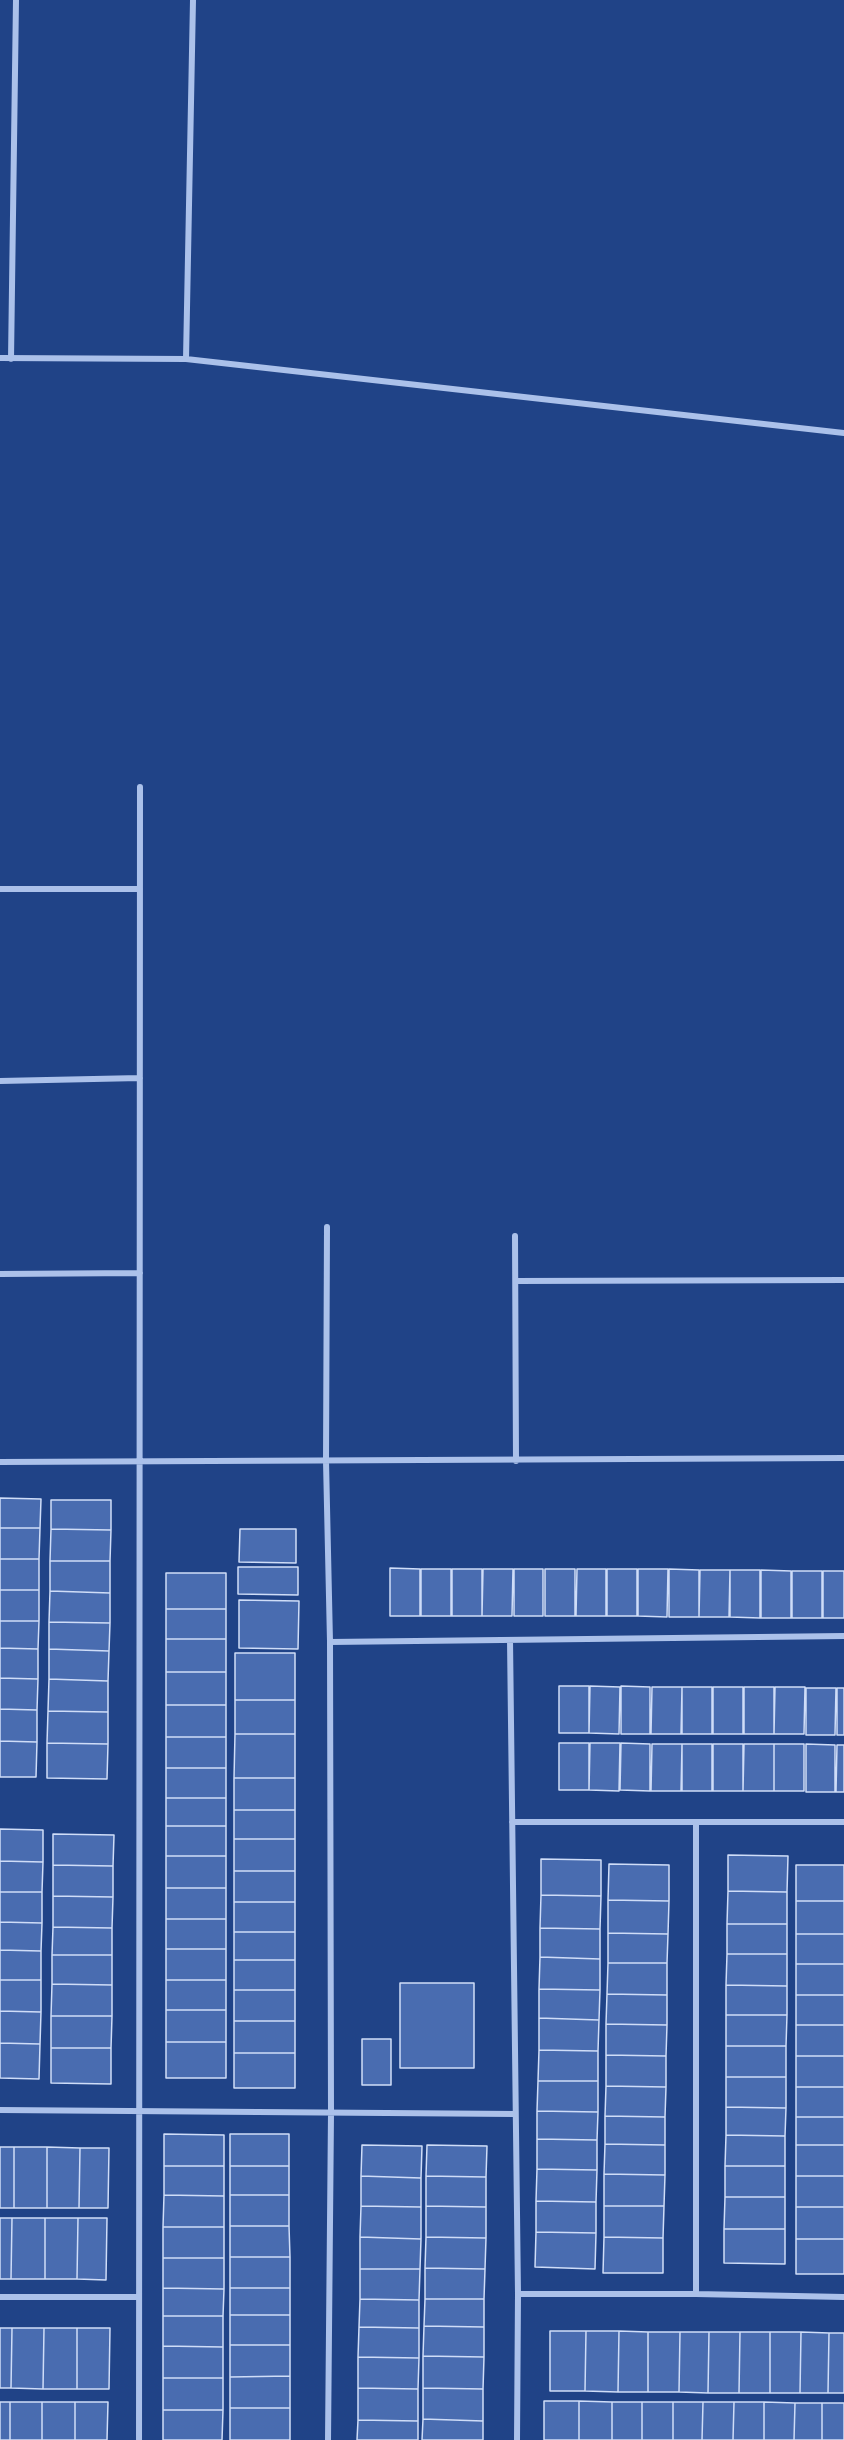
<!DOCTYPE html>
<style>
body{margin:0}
canvas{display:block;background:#204387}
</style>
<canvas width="844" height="2440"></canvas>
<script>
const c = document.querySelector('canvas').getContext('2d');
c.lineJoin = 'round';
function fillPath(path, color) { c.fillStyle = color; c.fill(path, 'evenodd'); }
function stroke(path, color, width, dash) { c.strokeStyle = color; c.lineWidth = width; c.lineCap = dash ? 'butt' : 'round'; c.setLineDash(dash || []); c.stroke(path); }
const building = new Path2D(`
 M0 1498 41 1499 40 1528H0Z
 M51 1500H111V1530L51 1529Z
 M0 1528H40L39 1559H0Z
 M51 1529 111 1530 110 1561H50Z
 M240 1529H296V1563L239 1562Z
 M0 1559H39V1590H0Z
 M50 1561H110V1593L50 1591Z
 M238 1567H298V1595L238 1594Z
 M390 1568 420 1569V1616H390Z
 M421 1569H451V1616H421Z
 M452 1569H482V1616H452Z
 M483 1569H513L512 1616H482Z
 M514 1569H543V1616H514Z
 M545 1569H575V1616H545Z
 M577 1569H606V1616H576Z
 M607 1569H637V1616H607Z
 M638 1569H668L667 1617 638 1616Z
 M669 1569 699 1570V1617H669Z
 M700 1570H730L729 1617H699Z
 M730 1570H760V1618L730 1617Z
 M761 1570 791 1571V1618H761Z
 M792 1571H822V1618H792Z
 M823 1571H844V1618H823Z
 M166 1573H226V1609H166Z
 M0 1590H39V1621H0Z
 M50 1591 110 1593V1623L49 1622Z
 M239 1600 299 1601 298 1649 239 1648Z
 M166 1609H226V1639H166Z
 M0 1621H39L38 1649 0 1648Z
 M49 1622 110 1623 109 1651 49 1649Z
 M166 1639H226V1672H166Z
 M0 1648 38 1649V1679L0 1678Z
 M49 1649 109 1651 108 1681 49 1679Z
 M235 1653H295V1700H235Z
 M166 1672H226V1705H166Z
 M0 1678 38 1679 37 1710 0 1709Z
 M49 1679 108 1681V1712L48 1711Z
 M559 1686H589V1733H559Z
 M590 1686 620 1687 619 1734 589 1733Z
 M621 1686 650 1687V1734H621Z
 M652 1687H682L681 1734H651Z
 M682 1687H712V1734H682Z
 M713 1687H743V1734H713Z
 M744 1687H774V1734H744Z
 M775 1687H805L804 1734H774Z
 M806 1688H836L835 1735H806Z
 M837 1688H844V1735H837Z
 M235 1700H295V1734H235Z
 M166 1705H226V1737H166Z
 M0 1709 37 1710V1742L0 1741Z
 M48 1711 108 1712V1744L47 1743Z
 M235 1734H295V1778H234Z
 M166 1737H226V1768H166Z
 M0 1741 37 1742 36 1777H0Z
 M47 1743 108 1744 107 1779 47 1778Z
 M559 1743H589V1790H559Z
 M590 1743H620L619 1791 589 1790Z
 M621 1743 650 1744V1791L620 1790Z
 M652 1744H682L681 1791H651Z
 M682 1744H712V1791H682Z
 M713 1744H743V1791H713Z
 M744 1744H774V1791H743Z
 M774 1744H804V1791H774Z
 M806 1744 835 1745V1792H806Z
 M837 1745H844V1792H836Z
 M166 1768H226V1798H166Z
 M234 1778H295V1810H234Z
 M166 1798H226V1826H166Z
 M234 1810H295V1839H234Z
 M166 1826H226V1856H166Z
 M0 1829 43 1830V1862L0 1861Z
 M53 1834 114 1835 113 1866 53 1865Z
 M234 1839H295V1871H234Z
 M728 1855 788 1856 787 1892 728 1891Z
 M166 1856H226V1888H166Z
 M541 1859 601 1860V1896L541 1895Z
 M0 1861 43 1862 42 1892H0Z
 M609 1864 669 1865V1901L608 1900Z
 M53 1865 113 1866V1897L53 1896Z
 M796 1865H844V1901H796Z
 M234 1871H295V1902H234Z
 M166 1888H226V1919H166Z
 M728 1891 787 1892V1924H727Z
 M0 1892H42V1923L0 1922Z
 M541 1895 601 1896 600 1929 540 1928Z
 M53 1896 113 1897 112 1928 53 1927Z
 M608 1900 669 1901 668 1934 608 1933Z
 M796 1901H844V1934H796Z
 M234 1902H295V1932H234Z
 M166 1919H226V1949H166Z
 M0 1922 42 1923 41 1951 0 1950Z
 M727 1924H787V1954H727Z
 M53 1927 112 1928V1955H52Z
 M540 1928 600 1929V1959L540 1957Z
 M234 1932H295V1960H234Z
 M608 1933 668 1934 667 1963H608Z
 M796 1934H844V1964H796Z
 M166 1949H226V1980H166Z
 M0 1950 41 1951V1980H0Z
 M727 1954H787V1986L726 1985Z
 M52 1955H112V1985L52 1984Z
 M540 1957 600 1959V1990L539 1989Z
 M234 1960H295V1990H234Z
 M608 1963H667V1995L607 1994Z
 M796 1964H844V1995H796Z
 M0 1980H41V2012L0 2011Z
 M166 1980H226V2010H166Z
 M400 1983H474V2068H400Z
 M52 1984 112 1985V2016H51Z
 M726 1985 787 1986V2015H726Z
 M539 1989 600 1990 599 2020 539 2018Z
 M234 1990H295V2021H234Z
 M607 1994 667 1995V2025L606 2024Z
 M796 1995H844V2025H796Z
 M166 2010H226V2042H166Z
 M0 2011 41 2012 40 2044 0 2043Z
 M726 2015H787L786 2046H726Z
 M51 2016H112L111 2048H51Z
 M539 2018 599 2020 598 2051 539 2050Z
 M234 2021H295V2053H234Z
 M606 2024 667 2025 666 2056 606 2055Z
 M796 2025H844V2056H796Z
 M362 2039H391V2085H362Z
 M166 2042H226V2078H166Z
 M0 2043 40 2044 39 2079 0 2078Z
 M726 2046H786V2077H726Z
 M51 2048H111V2084L51 2083Z
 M539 2050 598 2051V2081H538Z
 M234 2053H295V2088H234Z
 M606 2055 666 2056V2087L606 2086Z
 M796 2056H844V2087H796Z
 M726 2077H786V2108L726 2107Z
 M538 2081H598V2112L537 2111Z
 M606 2086 666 2087 665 2117 605 2116Z
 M796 2087H844V2117H796Z
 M726 2107 786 2108 785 2136 726 2135Z
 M537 2111 598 2112 597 2140 537 2139Z
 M605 2116 665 2117V2145L605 2144Z
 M796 2117H844V2145H796Z
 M164 2134 224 2135V2166H164Z
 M230 2134H289V2166H230Z
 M726 2135 785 2136V2166H725Z
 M537 2139 597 2140V2170L537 2169Z
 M605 2144 665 2145V2175L604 2174Z
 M362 2145 422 2146 421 2178 361 2176Z
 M427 2145 487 2146 486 2177 426 2176Z
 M796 2145H844V2176H796Z
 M0 2147H14V2208H0Z
 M14 2147H47V2208H14Z
 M47 2147 80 2148 79 2208H47Z
 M80 2148H109L108 2208H79Z
 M164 2166H224V2196L164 2195Z
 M230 2166H289V2195H230Z
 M725 2166H785V2197H725Z
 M537 2169 597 2170 596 2202 536 2201Z
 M604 2174 665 2175 664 2206H604Z
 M361 2176 421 2178V2207L361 2206Z
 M426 2176 486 2177V2207L426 2206Z
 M796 2176H844V2207H796Z
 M164 2195 224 2196V2227H163Z
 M230 2195H289V2226H230Z
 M725 2197H785V2229H724Z
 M536 2201 596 2202V2233L536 2232Z
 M361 2206 421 2207V2239L360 2237Z
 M426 2206 486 2207V2238L426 2237Z
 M604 2206H664L663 2238 604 2237Z
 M796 2207H844V2239H796Z
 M0 2218H12L11 2279H0Z
 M12 2218H45V2279H11Z
 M45 2218H78L77 2279H45Z
 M78 2218H107L106 2280 77 2279Z
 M230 2226H289L290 2257H230Z
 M163 2227H224V2258H163Z
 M724 2229H785V2264L724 2263Z
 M536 2232 596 2233 595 2269 535 2267Z
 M360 2237 421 2239 420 2269H360Z
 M426 2237 486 2238 485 2269 425 2268Z
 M604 2237 663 2238V2273H603Z
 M796 2239H844V2274H796Z
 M230 2257H290V2288H230Z
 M163 2258H224V2289L163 2288Z
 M425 2268 485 2269 484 2299H425Z
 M360 2269H420L419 2300 360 2299Z
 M163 2288 224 2289 223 2316H163Z
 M230 2288H290V2315H230Z
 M360 2299 419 2300V2328L359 2327Z
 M425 2299H484V2327L424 2326Z
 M230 2315H290V2345H230Z
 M163 2316H223V2347L163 2346Z
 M424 2326 484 2327V2357L423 2356Z
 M359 2327 419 2328V2358L358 2357Z
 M0 2328H12L11 2388H0Z
 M12 2328H44L43 2389 11 2388Z
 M44 2328H77V2389H43Z
 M77 2328H110L109 2389H77Z
 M550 2331H586L585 2391H550Z
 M586 2331H619L618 2392 585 2391Z
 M619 2331 648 2332V2392H618Z
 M648 2332H680L679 2392H648Z
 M680 2332H709L708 2393 679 2392Z
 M709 2332H740L739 2393H708Z
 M740 2332H770V2393H739Z
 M770 2332H801L800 2393H770Z
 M801 2332 829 2333 828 2393H800Z
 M829 2333H844V2393H828Z
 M230 2345H290V2376L230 2377Z
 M163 2346 223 2347V2378H163Z
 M423 2356 484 2357 483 2389 423 2388Z
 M358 2357 419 2358 418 2389 358 2388Z
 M290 2376V2408H230V2377Z
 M163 2378H223V2410H163Z
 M358 2388 418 2389V2421L358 2420Z
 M423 2388 483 2389V2421L423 2419Z
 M544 2401H579V2440H544Z
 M579 2401 612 2402V2440H579Z
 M0 2402H10V2440H0Z
 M10 2402H42V2440H10Z
 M42 2402H75V2440H42Z
 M75 2402H108L107 2440H75Z
 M612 2402H642V2440H612Z
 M642 2402H673V2440H642Z
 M673 2402H703L702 2440H673Z
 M703 2402H734L733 2440H702Z
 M734 2402H764V2440H733Z
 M764 2402 795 2403 794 2440H764Z
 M795 2403H822V2440H794Z
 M822 2403H844V2440H822Z
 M230 2408H290V2440H230Z
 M163 2410H223L222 2440H163Z
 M423 2419 483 2421V2440H422Z
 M358 2420 418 2421V2440H357Z`);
const street = new Path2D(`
 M0 358 186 359 844 433
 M11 359 16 0
 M186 359 193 0
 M0 889H140
 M0 1081 140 1078
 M327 1227 326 1461 330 1642 331 2113 328 2440
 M515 1236 516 1461
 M0 1274 140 1273
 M516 1281 844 1280
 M0 1462 844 1458
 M510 1640 518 2294 517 2440
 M330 1642 844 1636
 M512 1822H844
 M696 1823V2294
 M0 2110 515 2114
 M518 2294H696L844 2297
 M0 2297H138
 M139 2440 140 787`);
fillPath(building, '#496cb0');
stroke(building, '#cfddf8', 1.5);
stroke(street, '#abc1ea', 6);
</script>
